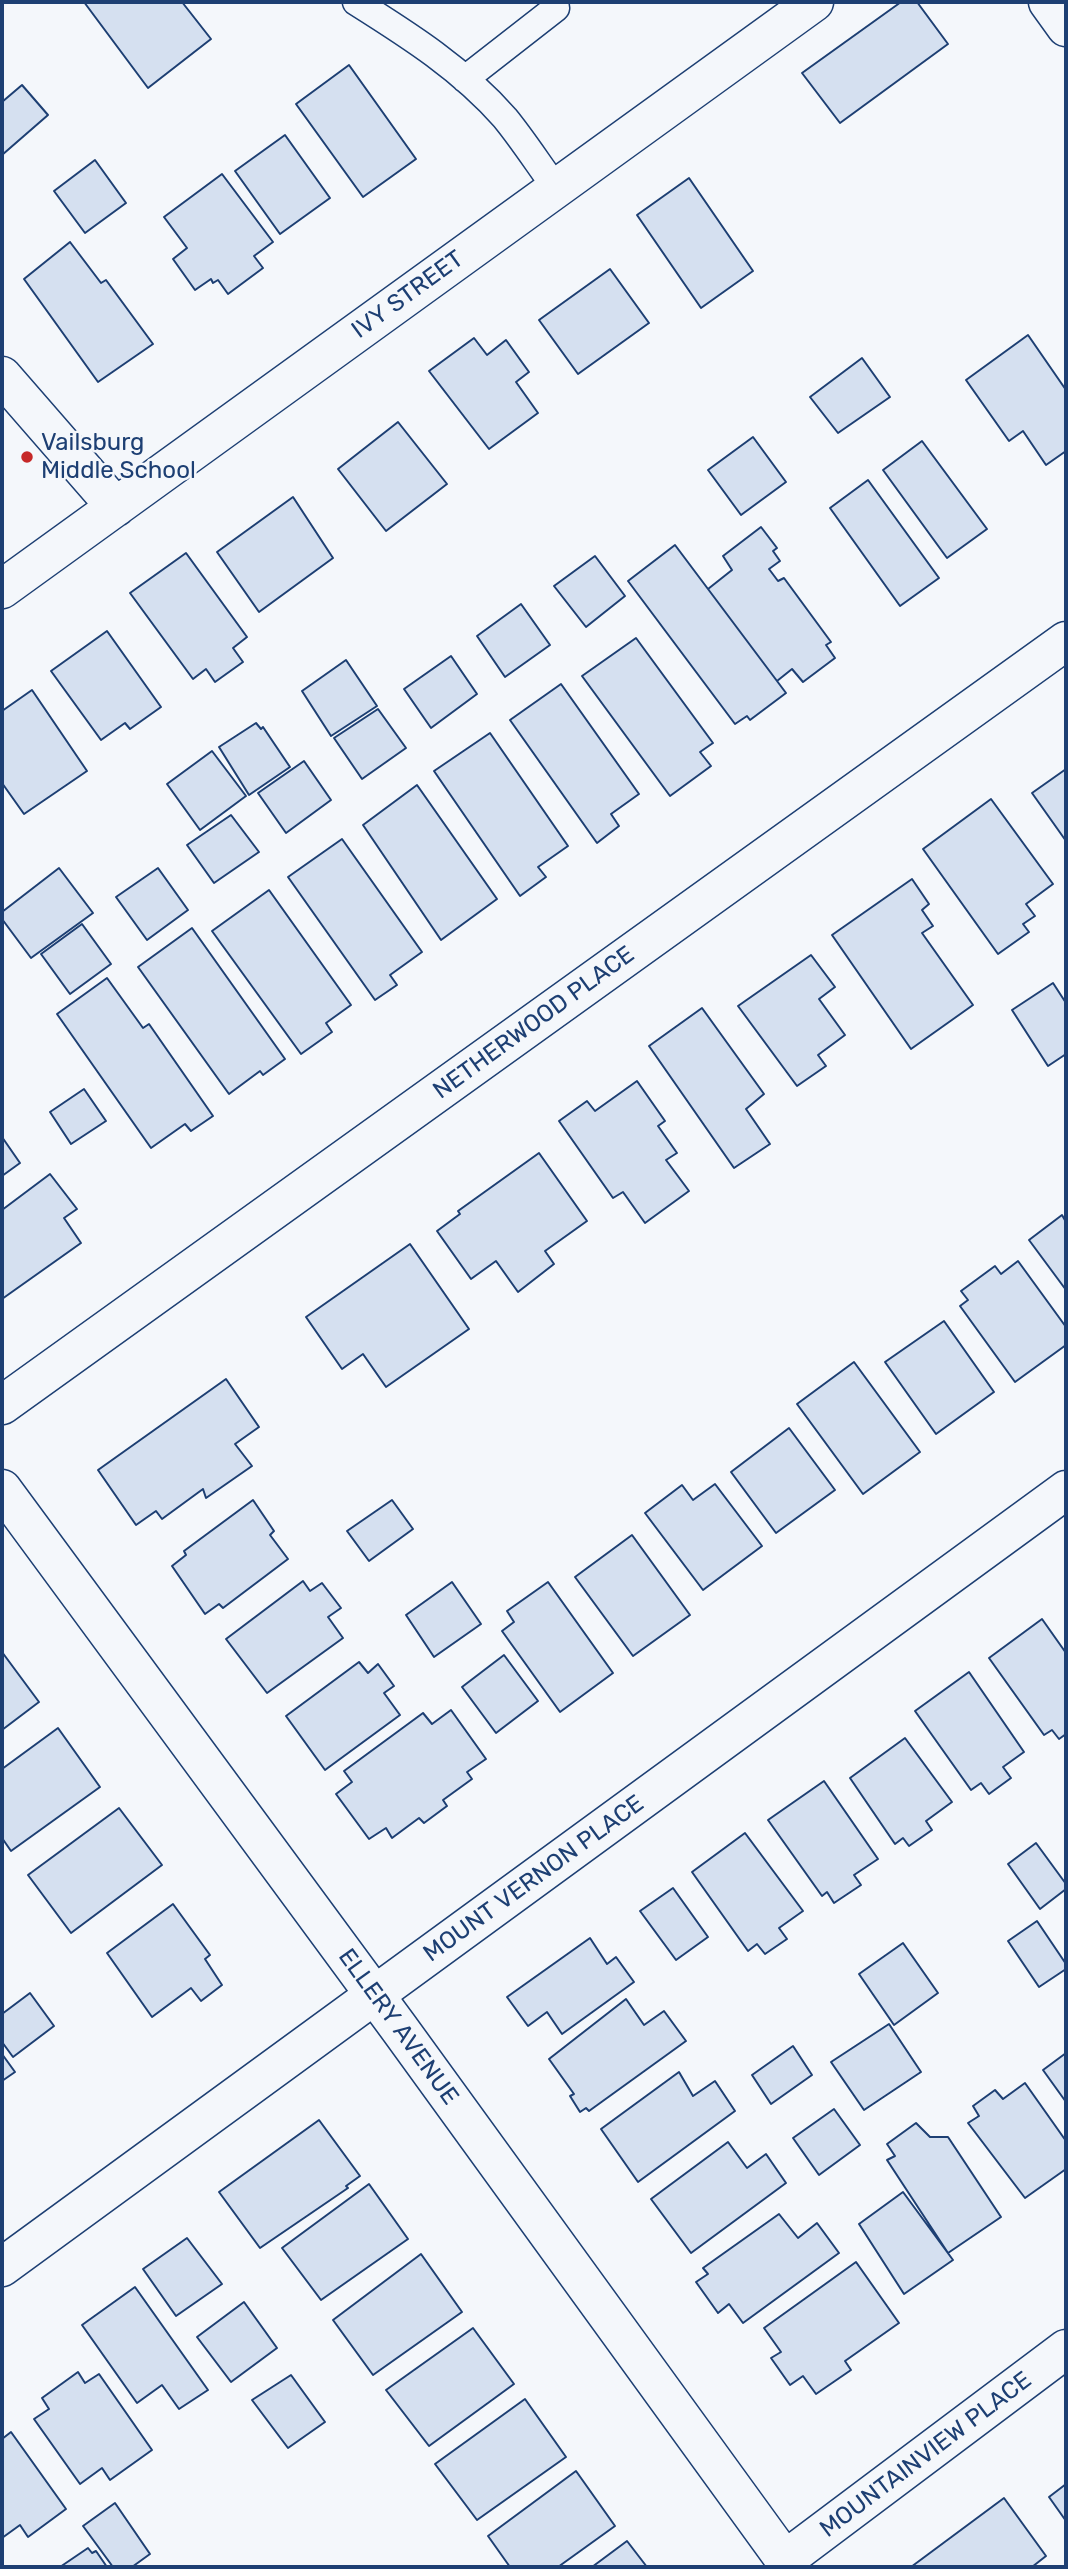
<!DOCTYPE html>
<style>
body{margin:0}
#map{position:relative;width:1068px;height:2569px;overflow:hidden;background:#f4f7fb;font-family:Rubik,sans-serif}
canvas{display:block}
.frame{position:absolute;inset:0;border:4px solid #1d3f73;pointer-events:none}
</style>
<div id="map">
<canvas width="1068" height="2569"></canvas>
<div class="frame"></div>
</div>
<script>
const c = document.querySelector('canvas').getContext('2d');
c.lineJoin = 'round';
function fillPath(path, color) { c.fillStyle = color; c.fill(path, 'evenodd'); }
function stroke(path, color, width, dash) { c.strokeStyle = color; c.lineWidth = width; c.lineCap = dash ? 'butt' : 'round'; c.setLineDash(dash || []); c.stroke(path); }
function write(font, color, halo, rows, align = 'center') {
  c.font = font + ' Rubik,sans-serif'; c.lineWidth = 5; c.setLineDash([]); c.textBaseline = 'middle'; c.strokeStyle = halo; c.fillStyle = color; for (const [text, x, y, turn = 0] of rows) {
    c.save(); c.translate(x, y); c.rotate((+turn || 0) * Math.PI / 180); c.textAlign = isNaN(turn) ? turn : align; if (halo) c.strokeText(text, 0, 0); c.fillText(text, 0, 0); c.restore();
  }
}
const building = new Path2D(`
 M84 2H182L211 39 148 88Z
 M901 2H917L948 44 840 123 802 73Z
 M349 65 416 159 363 197 296 104Z
 M22 85 48 115 2 155V102Z
 M285 135 330 198 280 234 235 171Z
 M95 160 126 203 85 233 54 191Z
 M222 174 273 242 254 256 263 268 228 294 218 280 213 283 211 279 195 290 173 259 187 248 164 217Z
 M689 178 753 271 701 308 637 215Z
 M70 242 101 283 106 280 153 344 98 382 24 279Z
 M610 269 649 323 578 374 539 320Z
 M1028 335 1066 390V451L1046 465 1023 431 1009 441 966 380Z
 M474 338 487 355 506 340 529 372 516 382 538 413 489 449 429 371Z
 M862 358 890 397 838 433 810 397Z
 M398 422 447 484 386 531 338 469Z
 M753 437 786 482 741 515 708 470Z
 M922 441 987 529 947 558 883 470Z
 M868 480 939 578 900 606 830 508Z
 M293 497 333 558 259 612 217 552Z
 M761 527 777 548 773 551 780 561 769 569 778 581 784 578 831 642 826 645 835 658 803 682 792 669 777 681 708 589 732 570 723 556Z
 M675 545 786 693 750 720 747 716 735 724 628 581Z
 M186 553 247 637 233 648 243 662 215 682 206 669 193 679 130 593Z
 M595 556 625 596 586 627 554 586Z
 M521 604 550 645 505 677 477 636Z
 M107 631 161 707 130 729 125 723 101 740 51 671Z
 M636 638 713 743 700 752 711 766 670 796 582 676Z
 M451 656 477 694 431 728 404 689Z
 M346 660 377 706 331 736 302 691Z
 M561 684 639 794 611 814 619 826 597 843 510 720Z
 M32 690 87 771 24 814 2 783V711Z
 M378 709 406 748 362 779 334 738Z
 M256 723 261 729 263 727 290 767 249 795 219 747Z
 M490 733 568 846 538 867 546 877 520 896 434 771Z
 M212 751 246 796 200 830 167 784Z
 M304 761 331 800 286 833 258 793Z
 M1066 769V841L1032 793Z
 M417 785 497 899 441 940 363 825Z
 M991 799 1053 884 1026 904 1035 916 1023 924 1029 932 998 954 923 849Z
 M231 815 259 852 214 883 187 845Z
 M342 839 422 952 390 975 397 985 375 1000 288 877Z
 M59 868 93 913 31 958 2 919V912Z
 M158 868 188 910 147 940 116 897Z
 M912 879 929 904 922 910 933 926 922 933 973 1005 911 1049 832 935Z
 M269 890 351 1005 326 1023 332 1032 301 1054 212 931Z
 M82 924 111 964 70 994 41 954Z
 M192 928 285 1059 263 1075 260 1071 229 1094 138 967Z
 M811 955 835 987 819 999 845 1035 818 1055 826 1066 797 1086 738 1006Z
 M107 978 143 1028 149 1024 213 1116 191 1131 185 1124 151 1148 57 1014Z
 M1053 983 1066 1003V1054L1048 1066 1012 1010Z
 M702 1008 764 1094 746 1109 770 1144 734 1168 649 1046Z
 M637 1081 665 1121 658 1126 677 1153 666 1160 689 1191 645 1223 623 1192 613 1198 559 1121 587 1101 595 1111Z
 M84 1089 106 1121 71 1144 50 1112Z
 M2 1137 20 1163 2 1176Z
 M539 1153 587 1221 545 1251 554 1264 518 1292 496 1261 471 1279 437 1231 460 1214 458 1211Z
 M50 1174 77 1209 64 1218 81 1243 2 1299V1210Z
 M1062 1215 1066 1222V1290L1029 1240Z
 M410 1244 469 1329 386 1387 363 1354 342 1369 306 1317Z
 M1018 1261 1066 1327V1345L1015 1382 960 1306 968 1300 961 1291 995 1266 1001 1274Z
 M944 1321 994 1392 936 1434 885 1362Z
 M854 1362 920 1452 863 1494 797 1404Z
 M226 1379 259 1427 235 1444 252 1466 206 1498 203 1489 162 1519 156 1511 136 1525 98 1470Z
 M789 1428 835 1490 776 1533 731 1472Z
 M715 1484 762 1546 703 1590 645 1513 682 1485 693 1500Z
 M253 1500 274 1531 270 1535 288 1559 223 1608 219 1604 205 1614 172 1566 186 1555 184 1551Z
 M392 1500 413 1529 369 1561 347 1531Z
 M632 1535 690 1615 633 1656 575 1577Z
 M303 1581 310 1591 322 1583 341 1608 328 1617 343 1638 267 1693 226 1639Z
 M452 1582 481 1624 434 1657 406 1615Z
 M548 1582 613 1673 560 1712 502 1631 514 1622 507 1611Z
 M1042 1619 1066 1653V1734L1059 1739 1052 1730 1044 1735 989 1658Z
 M2 1652 39 1702 2 1730Z
 M504 1655 538 1701 496 1733 462 1687Z
 M359 1662 368 1673 378 1664 394 1686 384 1693 400 1715 325 1770 286 1716Z
 M969 1672 1024 1752 1003 1767 1011 1778 989 1794 981 1783 971 1790 915 1711Z
 M451 1710 486 1759 467 1772 472 1779 443 1800 447 1806 424 1823 419 1818 392 1838 386 1828 369 1839 336 1794 352 1782 344 1771 423 1713 432 1724Z
 M58 1728 100 1787 11 1851 2 1838V1769Z
 M905 1738 952 1802 926 1821 932 1830 909 1846 903 1838 895 1844 850 1778Z
 M824 1781 878 1859 854 1875 861 1885 834 1903 827 1892 822 1896 768 1820Z
 M119 1808 162 1865 71 1933 28 1875Z
 M745 1833 803 1911 779 1928 787 1939 765 1954 757 1944 748 1951 692 1872Z
 M1036 1843 1066 1884V1889L1040 1909 1008 1864Z
 M673 1888 708 1937 676 1960 640 1911Z
 M173 1904 210 1955 205 1959 222 1985 201 2001 191 1988 152 2017 107 1953Z
 M1037 1921 1066 1964V1969L1039 1987 1008 1941Z
 M590 1938 607 1964 616 1957 634 1982 562 2034 547 2012 528 2026 507 1997Z
 M903 1943 938 1993 894 2025 859 1974Z
 M30 1993 54 2026 13 2057 2 2042V2014Z
 M626 1999 644 2025 664 2011 686 2041 589 2111 586 2108 580 2112 570 2096 574 2094 549 2059Z
 M889 2024 921 2072 864 2110 831 2062Z
 M793 2046 812 2075 771 2104 752 2075Z
 M1066 2053V2102L1043 2070Z
 M2 2054 15 2072 2 2081Z
 M679 2072 693 2096 715 2081 735 2111 638 2182 601 2129Z
 M1025 2083 1066 2141V2169L1025 2198 968 2123 979 2116 973 2106 995 2090 1003 2099Z
 M834 2109 860 2145 819 2175 793 2138Z
 M319 2120 360 2176 346 2186 348 2188 260 2248 219 2192Z
 M916 2123 930 2137H948L1001 2217 948 2253 887 2160 895 2156 887 2144Z
 M728 2142 747 2168 766 2154 786 2183 691 2253 651 2199Z
 M369 2184 408 2239 321 2300 282 2248Z
 M903 2192 953 2260 904 2294 859 2224Z
 M779 2214 798 2238 817 2223 839 2253 743 2323 729 2304 718 2313 696 2282 708 2274 703 2268Z
 M187 2238 222 2284 176 2316 143 2269Z
 M421 2254 462 2312 373 2375 333 2320Z
 M856 2262 899 2323 845 2361 851 2370 816 2394 803 2376 790 2385 771 2358 781 2352 764 2328Z
 M135 2287 208 2390 179 2409 162 2385 137 2403 82 2325Z
 M244 2302 277 2348 231 2382 197 2337Z
 M473 2328 514 2384 429 2446 386 2390Z
 M78 2372 85 2383 99 2374 152 2450 110 2480 102 2468 80 2484 34 2419 49 2409 42 2398Z
 M291 2375 325 2422 288 2448 252 2400Z
 M525 2399 566 2457 477 2520 435 2464Z
 M11 2432 66 2509 28 2537 20 2525 2 2538V2439Z
 M576 2471 615 2526 558 2567H510L488 2536Z
 M1066 2484V2521L1049 2497Z
 M1004 2498 1046 2556 1032 2567H911Z
 M115 2503 150 2554 132 2567H113L83 2526Z
 M627 2541 647 2567H592Z
 M88 2548 92 2553 96 2551 107 2567H60Z`);
const service = new Path2D(`
 M356 2C410 36 462 69 505 118 523 140 539 165 556 188
 M465 79 556 8`);
const minor = new Path2D(`
 M2 376 116 507
 M2 589 814 2
 M2 1405 1066 641
 M2 1489 399 2028 790 2567
 M785 2560 1066 2349`);
const tertiary = new Path2D(`
 M2 2267 1066 1490`);
const secondary = new Path2D(`
 M1048 2 1066 27`);
const markers = [
 [27,457,7,"#c62828"]
];
const streetNames = [
 ["IVY STREET",408,295,-36],
 ["NETHERWOOD PLACE",534,1023,-36],
 ["MOUNT VERNON PLACE",534,1879,-36],
 ["ELLERY AVENUE",398,2027,54],
 ["MOUNTAINVIEW PLACE",926,2455,-37]
];
const poiNames = [
 ["Vailsburg",41,443],
 ["Middle School",41,471]
];
fillPath(building, '#d5e0f0');
stroke(building, '#1d3f73', 2);
stroke(service, '#1d3f73', 29);
stroke(minor, '#1d3f73', 41);
stroke(tertiary, '#1d3f73', 41);
stroke(secondary, '#1d3f73', 41);
stroke(service, '#f4f7fb', 26);
stroke(minor, '#f4f7fb', 38);
stroke(tertiary, '#f4f7fb', 38);
stroke(secondary, '#f4f7fb', 38);
for (const [x, y, r, color] of markers) { const dot = new Path2D(); dot.arc(x, y, r, 0, 2 * Math.PI); c.fillStyle = color; c.fill(dot); stroke(dot, '#f4f7fb', 2.5); }
write('24px', '#1d3f73', '#f4f7fb', streetNames);
write('24px', '#1d3f73', '#f4f7fb', poiNames, 'left');
</script>
